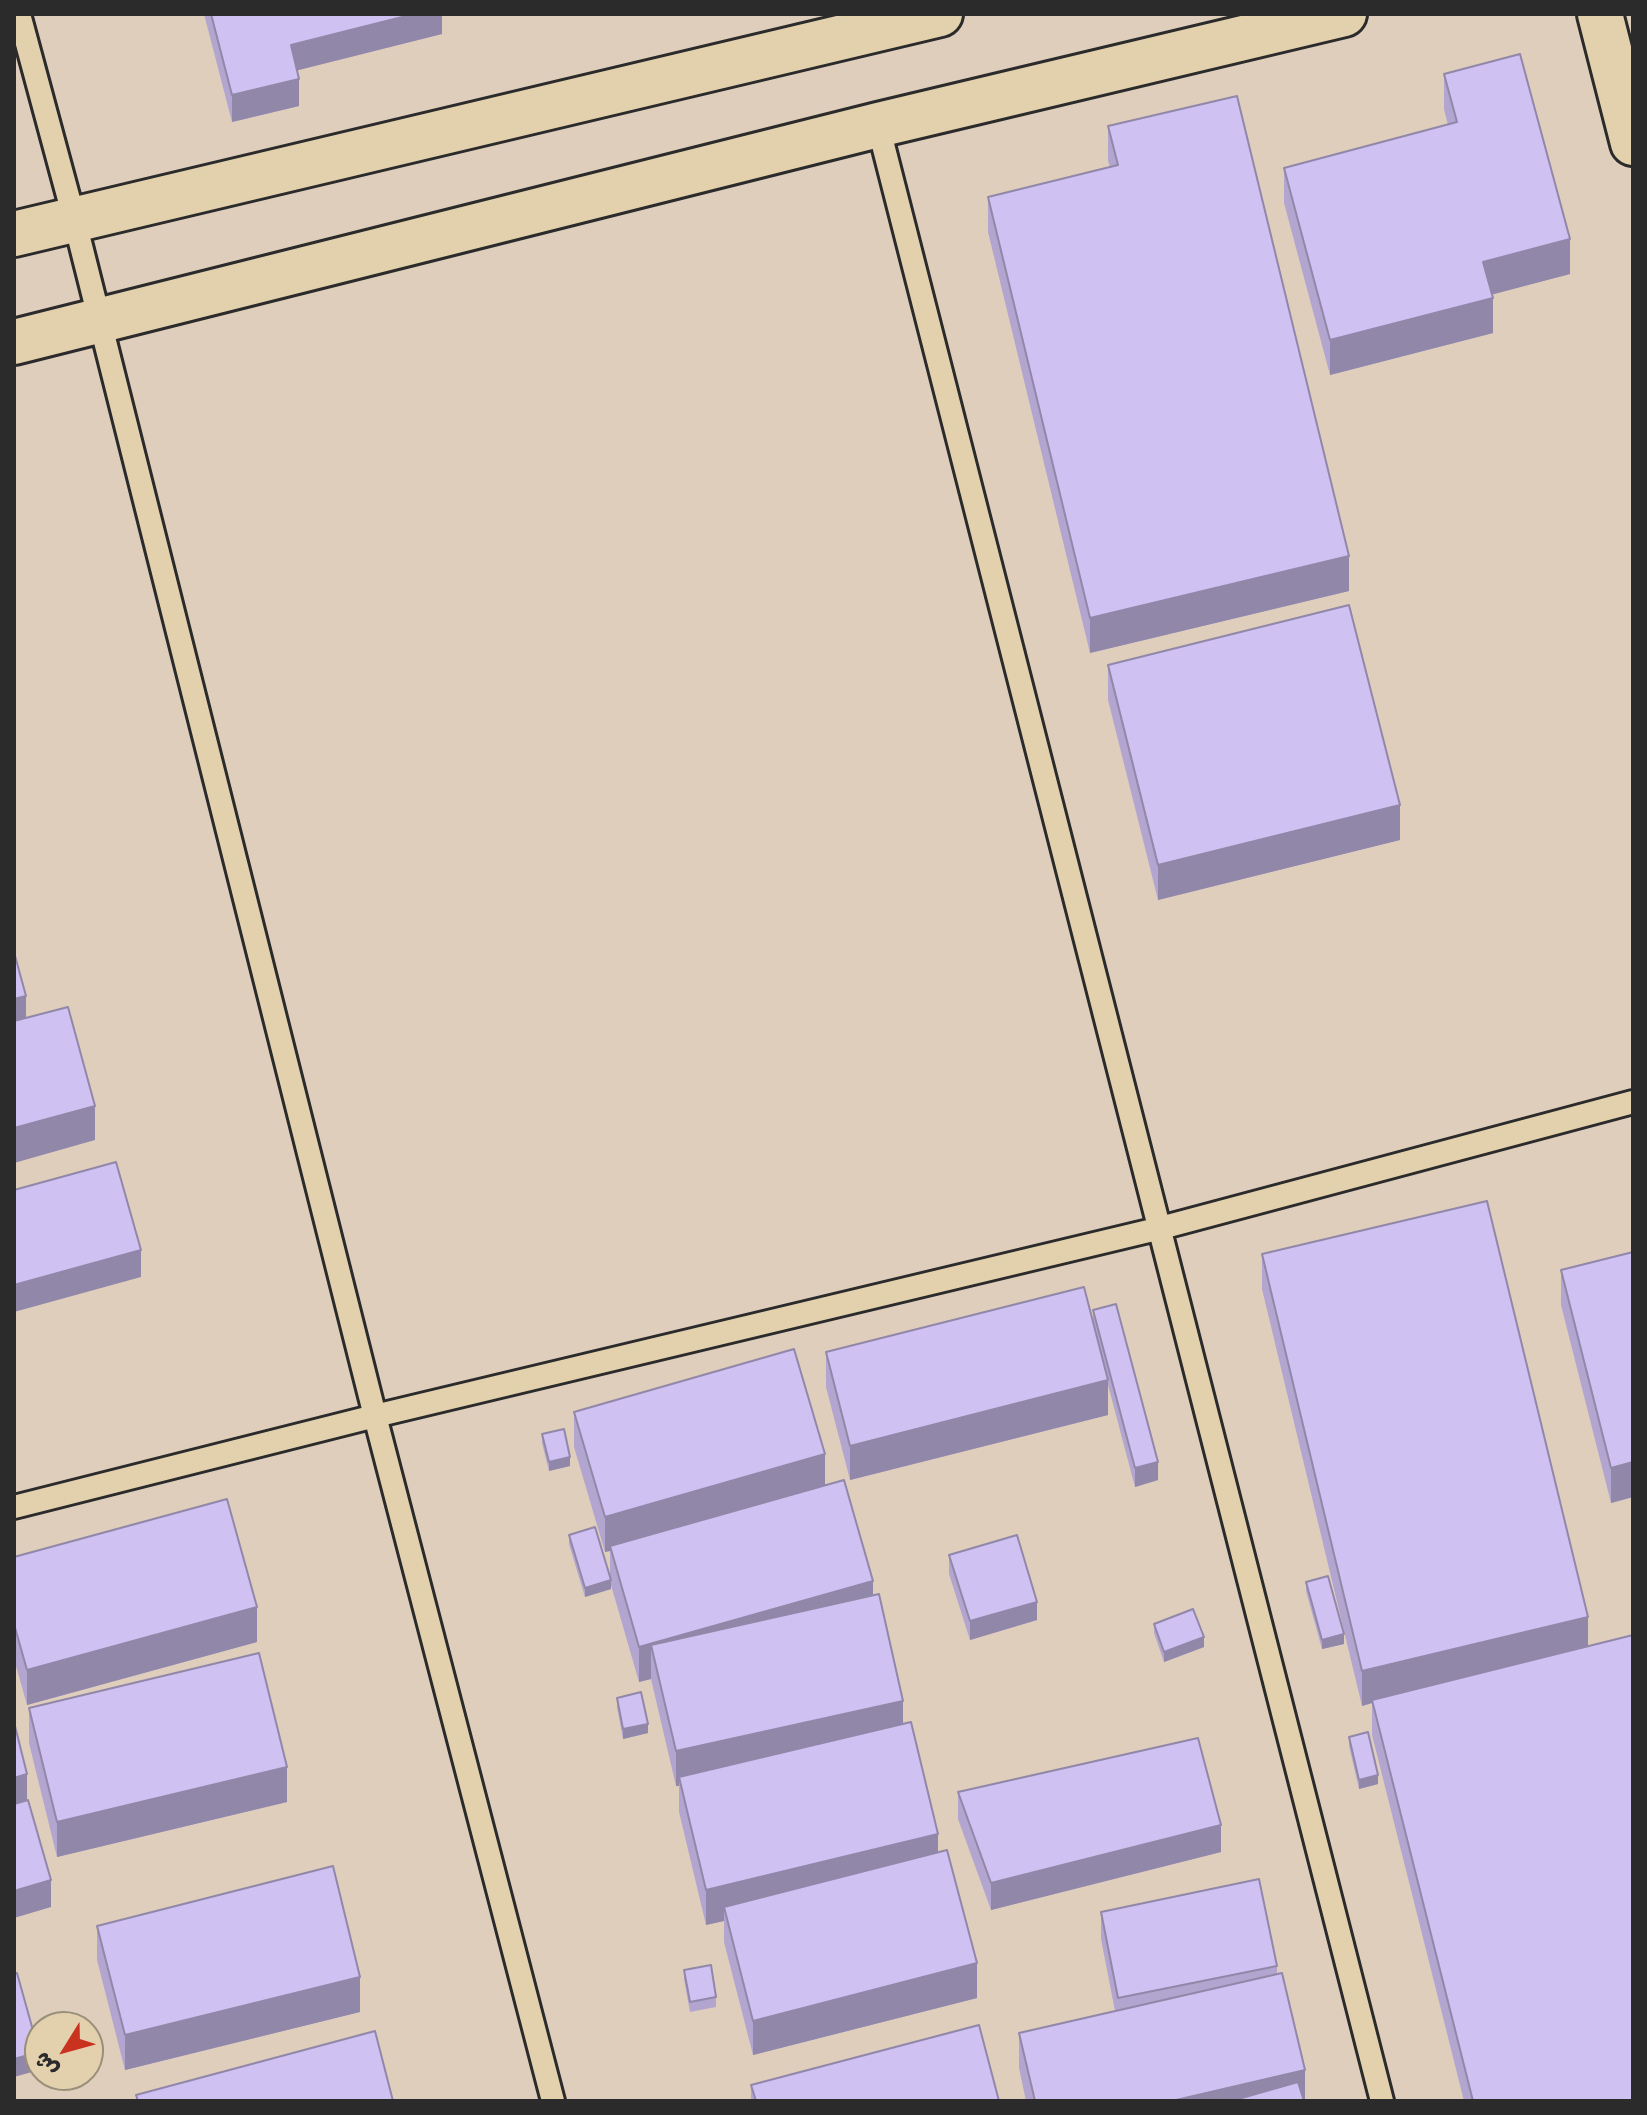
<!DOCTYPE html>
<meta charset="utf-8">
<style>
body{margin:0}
#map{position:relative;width:1647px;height:2115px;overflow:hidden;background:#dfcebc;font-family:"Shantell Sans","Playpen Sans Arabic",sans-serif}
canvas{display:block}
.frame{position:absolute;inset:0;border:16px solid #2b2b2b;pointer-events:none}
.north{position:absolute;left:24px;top:2011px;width:80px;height:80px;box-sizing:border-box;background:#e3d1ae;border:2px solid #998f7a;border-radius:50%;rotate:233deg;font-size:22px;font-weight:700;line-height:32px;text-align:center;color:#2b2b2b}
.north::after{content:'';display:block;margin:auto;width:28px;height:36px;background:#c8321e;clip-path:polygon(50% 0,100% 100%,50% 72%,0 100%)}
</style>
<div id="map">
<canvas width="1647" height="2115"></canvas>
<div class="frame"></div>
<div class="north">ش</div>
</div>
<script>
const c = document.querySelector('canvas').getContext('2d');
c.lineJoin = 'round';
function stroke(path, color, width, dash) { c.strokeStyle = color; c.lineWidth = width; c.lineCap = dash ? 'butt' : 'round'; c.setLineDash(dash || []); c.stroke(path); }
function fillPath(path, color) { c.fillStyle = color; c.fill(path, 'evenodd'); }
const service = new Path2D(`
 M19 14 74 218 375 1416 553 2101
 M878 125 1382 2101
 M14 1507 375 1416 1157 1229 1633 1102`);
const minor = new Path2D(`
 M1600 14 1633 143`);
const tertiary = new Path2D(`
 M14 234 940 14
 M14 342 878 125 1344 14`);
const wall = new Path2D(`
 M204 14H442V34L297 70 299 106 232 122Z
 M1444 74 1570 274 1492 294 1493 333 1330 375 1284 203V168L1448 125 1444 109Z
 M1108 126 1349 591 1090 653 988 232V197L1110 167 1108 161Z
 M1108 665 1400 840 1158 900 1108 700Z
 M1633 1252V1497L1611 1503 1561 1305V1270Z
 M1262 1254 1588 1646 1633 2101H1464L1372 1735V1703L1362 1706 1262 1289Z
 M1093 1310 1158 1480 1135 1487 1108 1385V1415L850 1480 826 1387V1352L1093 1323Z
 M574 1412 825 1485 873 1596 903 1724 977 1998 753 2055 724 1942V1921L706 1925 679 1812V1786H676L651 1679 639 1682 611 1585V1589L585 1597 569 1544V1535L610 1576V1551L605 1552 574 1447Z
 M542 1434 570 1466 549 1471 542 1443Z
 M949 1555 1037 1620 970 1640 949 1574Z
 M14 1557 257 1642 27 1705 14 1659Z
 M1306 1582 1344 1644 1322 1649 1306 1591Z
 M1154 1624 1204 1647 1164 1662 1154 1633Z
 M617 1698 648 1733 623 1739 617 1707Z
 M29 1708 287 1802 57 1857 29 1743Z
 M1349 1737 1378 1784 1359 1789 1349 1746Z
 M958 1792 1221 1852 991 1910 958 1819Z
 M1101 1912 1277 1966V1974L1305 2101H1026L1019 2068V2033L1115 2011 1101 1939Z
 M97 1926 360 2012 125 2070 97 1960Z
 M684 1970 716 1997V2007L690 2012 684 1979Z
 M751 2085 999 2101H751Z`);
const shadedWall = new Path2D(`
 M414 14H442V34L291 72V45Z
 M299 79V106L232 122V95Z
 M1570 239V274L1483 297V262Z
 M1493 298V333L1330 375V340Z
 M1349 556V591L1090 653V618Z
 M1400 805V840L1158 900V865Z
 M26 996V1023L14 1026V999Z
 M95 1106V1140L14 1163V1128Z
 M141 1250V1277L14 1312V1285Z
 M1108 1380V1415L850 1480V1446Z
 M825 1454V1489L610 1546V1551L605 1552V1517Z
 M570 1457V1466L549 1471V1462Z
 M1158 1462V1480L1135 1487V1468Z
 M1633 1462V1497L1611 1503V1468Z
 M611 1580V1589L585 1597V1588Z
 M873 1581V1616L651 1645V1679L639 1682V1647Z
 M1037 1602V1620L970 1640V1621Z
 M257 1607V1642L27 1705V1670Z
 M1588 1617V1652L1372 1700V1703L1362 1706V1671Z
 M1344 1634V1644L1322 1649V1640Z
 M1204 1637V1647L1164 1662V1652Z
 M903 1701V1735L679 1777V1786H676V1751Z
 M648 1724V1733L623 1739V1729Z
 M287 1767V1802L57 1857V1822Z
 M27 1774V1801L14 1805V1778Z
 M1378 1775V1784L1359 1789V1780Z
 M1221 1825V1852L991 1910V1883Z
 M938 1834V1869L724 1907V1921L706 1925V1890Z
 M51 1880V1907L14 1918V1891Z
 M977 1963V1998L753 2055V2021Z
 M360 1977V2012L125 2070V2035Z
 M39 2052V2070L14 2077V2059Z
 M1305 2070V2101H1172Z`);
const building = new Path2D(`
 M211 14H414L291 45 299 79 232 95Z
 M1520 54 1570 239 1483 262 1493 298 1330 340 1284 168 1457 122 1444 74Z
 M1237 96 1349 556 1090 618 988 197 1118 165 1108 126Z
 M1349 605 1400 805 1158 865 1108 665Z
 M14 952 26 996 14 999Z
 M68 1007 95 1106 14 1128V1021Z
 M116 1162 141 1250 14 1285V1190Z
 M1487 1201 1588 1617 1362 1671 1262 1254Z
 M1633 1252V1462L1611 1468 1561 1270Z
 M1084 1287 1108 1380 850 1446 826 1352Z
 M1116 1304 1158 1462 1135 1468 1093 1310Z
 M794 1349 825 1454 605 1517 574 1412Z
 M564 1429 570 1457 549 1462 542 1434Z
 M844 1480 873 1581 639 1647 610 1546Z
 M227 1499 257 1607 27 1670 14 1624V1557Z
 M595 1527 611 1580 585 1588 569 1535Z
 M1017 1535 1037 1602 970 1621 949 1555Z
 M1328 1576 1344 1634 1322 1640 1306 1582Z
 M879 1594 903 1701 676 1751 651 1645Z
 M1193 1609 1204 1637 1164 1652 1154 1624Z
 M1633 1635V2101H1473L1372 1700Z
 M259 1653 287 1767 57 1822 29 1708Z
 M641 1692 648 1724 623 1729 617 1698Z
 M14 1722 27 1774 14 1778Z
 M911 1722 938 1834 706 1890 679 1777Z
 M1368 1732 1378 1775 1359 1780 1349 1737Z
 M1198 1738 1221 1825 991 1883 958 1792Z
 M28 1800 51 1880 14 1891V1804Z
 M947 1850 977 1963 753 2021 724 1907Z
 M333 1866 360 1977 125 2035 97 1926Z
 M1259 1879 1277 1966 1118 1998 1101 1912Z
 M711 1965 716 1997 690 2002 684 1970Z
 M17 1973 39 2052 14 2059V1974Z
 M1282 1973 1305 2070 1172 2101H1035L1019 2033Z
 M979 2025 999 2101H756L751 2085Z
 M375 2031 393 2101H138L136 2095Z
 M1298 2082 1304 2101H1231Z`);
stroke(service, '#2b2b2b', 28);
stroke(minor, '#2b2b2b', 50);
stroke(tertiary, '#2b2b2b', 50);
stroke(service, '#e3d1ae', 22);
stroke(minor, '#e3d1ae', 44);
stroke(tertiary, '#e3d1ae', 44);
fillPath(wall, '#b2a6d0');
fillPath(shadedWall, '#9187a9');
fillPath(building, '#cfc1f2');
stroke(building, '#9187a9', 2);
</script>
